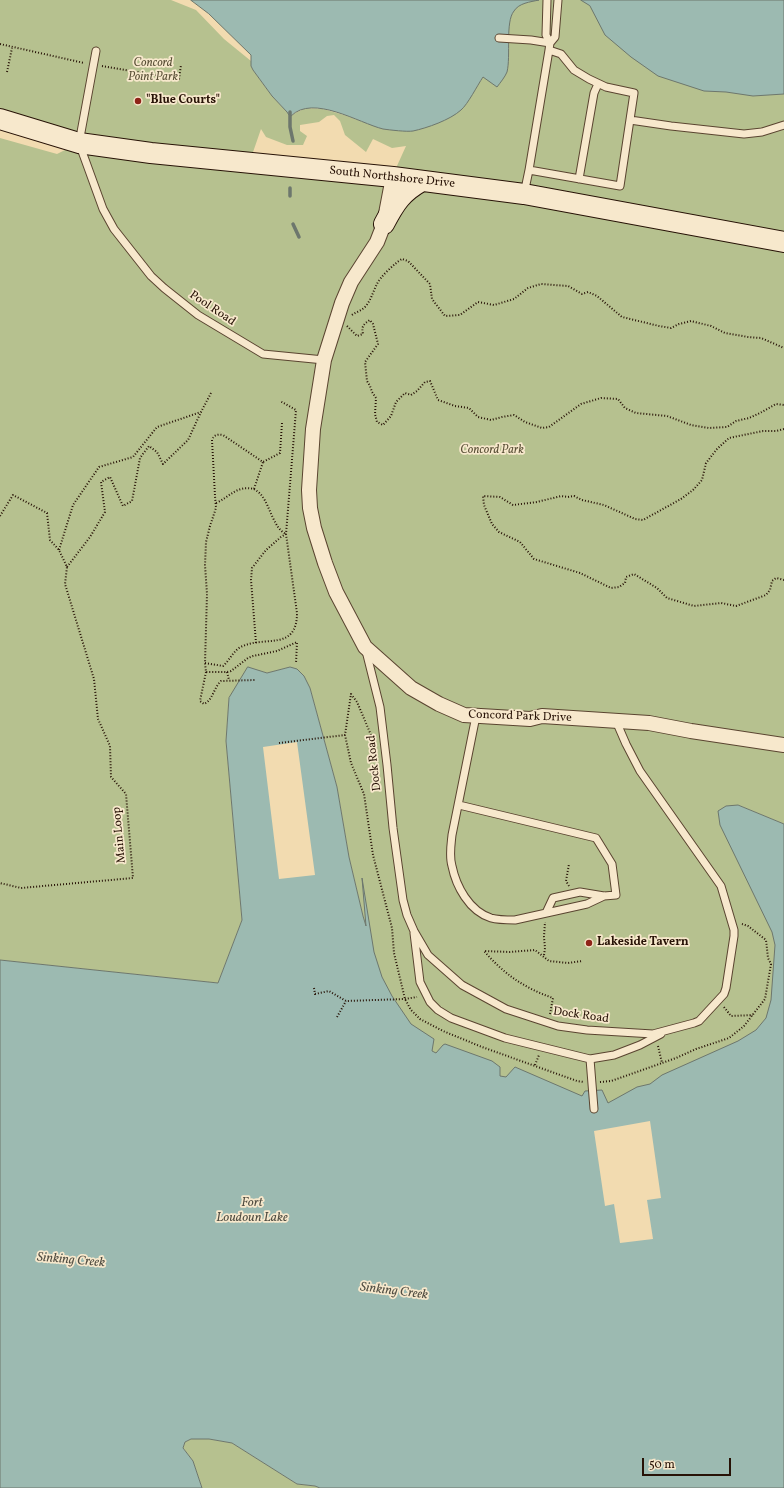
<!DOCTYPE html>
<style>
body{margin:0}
#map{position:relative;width:784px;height:1488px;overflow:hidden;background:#f2dbb0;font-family:Vollkorn,serif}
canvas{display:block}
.scale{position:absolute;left:642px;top:1458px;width:89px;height:18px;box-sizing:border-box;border:2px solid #271206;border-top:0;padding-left:5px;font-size:12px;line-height:14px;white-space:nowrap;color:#271206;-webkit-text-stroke:3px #f7e8cc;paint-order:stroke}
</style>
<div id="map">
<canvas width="784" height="1488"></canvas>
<div class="scale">50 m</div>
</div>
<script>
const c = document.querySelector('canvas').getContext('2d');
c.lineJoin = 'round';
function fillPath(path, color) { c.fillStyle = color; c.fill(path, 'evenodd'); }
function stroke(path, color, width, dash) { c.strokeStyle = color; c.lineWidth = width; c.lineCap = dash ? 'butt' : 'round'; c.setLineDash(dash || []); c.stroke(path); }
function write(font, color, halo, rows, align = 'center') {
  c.font = font + ' Vollkorn,serif'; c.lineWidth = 3.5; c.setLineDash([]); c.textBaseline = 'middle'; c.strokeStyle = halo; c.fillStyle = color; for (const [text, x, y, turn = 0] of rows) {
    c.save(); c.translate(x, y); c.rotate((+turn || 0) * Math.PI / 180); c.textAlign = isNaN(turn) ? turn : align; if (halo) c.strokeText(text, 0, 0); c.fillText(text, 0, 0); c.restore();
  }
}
const green = new Path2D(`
 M0 0H171L196 10 224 39 251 61V66L253 70 272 96 291 116 295 113 306 108 323 109 344 115 383 129 412 131 461 110 487 71 496 0H604L784 90V824L738 805 778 927 777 1007 745 1043 607 1107 462 1072 396 1031 363 916 349 857 337 787 310 688 291 667 267 673 260 671 229 698 226 741 242 920 218 983 0 960V138L57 154 79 143 392 177 406 146 392 148 373 139 366 152 345 135 340 121 334 115 327 116 319 122 300 125V131L307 136 303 145H287L266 137 261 129 252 155 203 151 67 130 0 109Z
 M191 1439H209L232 1443 297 1484 315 1486 320 1488H202L193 1461 183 1448 185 1442Z`);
const water = new Path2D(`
 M191 0H539C530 2 519 3 514 11 505 22 511 56 507 72 505 77 500 83 497 87L483 77C477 86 468 104 461 110 450 120 427 128 413 131 407 132 390 130 383 129 359 123 313 94 291 116L289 115 287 112 272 96 253 70 251 66V55L209 14Z
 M581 0H784V94L753 96 726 92 704 91 658 76 631 57 605 35 590 6Z
 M248 667 267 673 290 667 297 669 304 676 310 688 337 787 349 857 363 916 366 926 362 878 374 952 382 977 392 996 411 1024 434 1039 432 1051 436 1053 443 1045 445 1044 492 1061 500 1067V1076L506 1077 515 1067 582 1096 585 1091 602 1090 608 1103 637 1087 650 1084 662 1075 738 1041 756 1030 766 1018 771 1000 775 945 772 932 720 825 718 811 726 806 738 805 784 824V1488H320L315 1486 297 1484 232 1443 209 1439H191L185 1442 183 1448 193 1461 202 1488H0V960L218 983 242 920 226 741 229 698Z`);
const pier = new Path2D(`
 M297 742 315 875 279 879 263 747Z
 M650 1121 661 1198 647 1200 653 1239 620 1243 614 1204 605 1206 594 1131Z`);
const stream = new Path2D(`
 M290 112V127L293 141
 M290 196V188
 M293 224 299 237`);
const path = new Path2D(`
 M0 44 84 63
 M102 66 179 79 181 65
 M7 72 12 48
 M352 315C356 312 361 311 365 307 371 300 373 292 377 284 379 278 396 262 402 259L408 261 430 284 432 299 445 316 460 315 478 302 494 305 514 299 528 288 541 284 568 286 582 294 588 292 597 296 622 317 659 326 671 328 679 324 691 321 711 326 725 333 748 337 761 338 784 348
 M347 326 357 336 363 334C361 326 364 324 370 320L373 324 378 344 365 362 367 381 370 386 372 392 376 398 375 414 377 422 383 425 391 416 396 402 405 393 411 395 417 391 425 382 430 381 438 400 455 406 469 408 478 417 491 420 502 417 514 415 525 422 542 428 549 427 581 404 601 398 618 399 625 408 636 413 667 416 691 425 709 428 727 427 736 421 749 418 760 413 776 404 784 405
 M282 423 280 453 263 462 223 435C217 434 214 435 212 440L215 496 216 508 210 526 206 542 205 565 207 594 205 663 206 672H227L231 671 248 658 253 656 277 651 297 642 296 663
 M784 429 776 431H763L729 438 717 449 706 463 702 480 693 490 681 499 643 520 635 519 604 505 582 500 574 496 568 497 561 496 537 502 513 505 500 497 483 496 484 505 492 524 499 532 520 542 534 559 580 573 611 588 619 587 625 583 626 577 634 574 657 588 667 598 694 606 721 603 736 606 766 595 770 590 772 581 776 578 784 580
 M254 489C257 491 260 493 262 496 270 506 274 529 286 534
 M216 503C230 497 236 485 254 489L263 462
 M0 516 13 495 47 513 50 540 59 550 67 567 65 584 94 679 98 719 110 746 111 777 126 794 133 878 21 888 0 883
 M59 550 73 505 99 467 133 457 157 427 201 412 211 393
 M67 567 90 537 105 512 101 482 110 477 123 506 132 501 140 458 149 446 157 452 163 464 188 440 201 412
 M256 643 251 580 252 568 266 550 281 537 286 534
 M205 663 223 666C230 660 234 649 243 646 265 636 297 651 297 613L286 534 296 410 280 401
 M206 672 200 701 204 704C213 700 214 687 221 681L255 680
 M227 672 229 680
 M374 735H371L357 702 351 694 345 735 351 763 364 794 373 855 392 928 394 953 405 999 411 1010 420 1019 443 1031 482 1047 577 1081 584 1082
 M279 743 345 735
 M569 886 566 881 569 864
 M544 955 545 948 544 937 545 922
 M314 988 315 994 329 991 346 1001 405 999 417 997
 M724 1007 731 1016 753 1015
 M550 1014 553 998C524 988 504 974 484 951L510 952 535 950 549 961 568 963 582 961
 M337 1017 346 1001
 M658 1046 662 1063 676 1058 696 1049 729 1038 744 1026 765 999 771 964 768 958 766 940 748 926 742 924
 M535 1065 539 1055
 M600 1082 611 1081 662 1063`);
const lane = new Path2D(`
 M547 0 546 35 550 43
 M499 38 531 40 550 43
 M549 50 550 43 555 37 558 0
 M96 51 79 143 103 209 114 229 151 276 164 288 198 315 263 354 324 360
 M630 120 671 126 744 134 762 132 784 125
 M579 179 594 93 598 84
 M524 194 529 170 620 186 634 93 606 87 589 79 574 70 561 54 549 50 529 170
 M366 651 380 707 387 765 393 828 403 900 407 915 414 931 428 955 462 985 506 1009 558 1026 587 1030 653 1034 694 1023 699 1021 724 994 726 988 734 936V930L721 886 640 771 626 744 616 721
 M476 716 452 835C451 845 449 856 452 866 456 886 469 911 491 918 498 920 507 920 515 920L587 904 604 896
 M459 805 596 838 612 864 616 895 604 896 580 892 553 898 546 913
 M414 933 420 982 430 1002 438 1010 451 1018 505 1038 590 1059 614 1055 640 1045 661 1034
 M590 1059 594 1109`);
const street = new Path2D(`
 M393 177 384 224 377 242 351 282 342 303 324 360 313 429 309 490 310 508 314 528 325 563 336 592 365 647 411 688 439 704 464 715 530 719 542 716 649 723 691 731 784 745`);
const secondary = new Path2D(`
 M0 119 79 143 151 153 393 177 524 194 784 242
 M384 224C395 203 402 192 422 181`);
const markers = [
 [138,101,4,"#8f2418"],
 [589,943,4,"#8f2418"]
];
const parkNames = [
 ["Concord",153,64],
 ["Point Park",153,78],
 ["Concord Park",492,451]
];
const poiNames = [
 ["\"Blue Courts\"",146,101],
 ["Lakeside Tavern",597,943]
];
const streetNames = [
 ["South Northshore Drive",392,178,6],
 ["Pool Road",212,309,34],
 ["Concord Park Drive",520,717,2],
 ["Dock Road",375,763,-96],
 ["Main Loop",120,835,-95],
 ["Dock Road",581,1016,8]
];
const waterNames = [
 ["Fort",252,1204],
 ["Loudoun Lake",252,1219],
 ["Sinking Creek",71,1261,5],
 ["Sinking Creek",394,1292,7]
];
fillPath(green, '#b6c18f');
fillPath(water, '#9cbab1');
stroke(water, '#6d776d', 1);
fillPath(pier, '#f2dbb0');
stroke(stream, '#6d776d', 3.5);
stroke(lane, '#5a4430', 9);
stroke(street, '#5a4430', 16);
stroke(secondary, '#271206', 22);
stroke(path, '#271206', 2, [1, 2]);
stroke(lane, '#f7e8cc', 7);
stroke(street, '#f7e8cc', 14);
stroke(secondary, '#f7e8cc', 20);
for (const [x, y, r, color] of markers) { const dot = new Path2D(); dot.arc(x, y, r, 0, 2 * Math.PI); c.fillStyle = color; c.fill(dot); stroke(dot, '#f7e8cc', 1.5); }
write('italic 12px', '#594f36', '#f7e8cc', parkNames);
write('bold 12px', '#271206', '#f7e8cc', poiNames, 'left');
write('12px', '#271206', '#f7e8cc', streetNames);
write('italic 13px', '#504d42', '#f7e8cc', waterNames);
</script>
